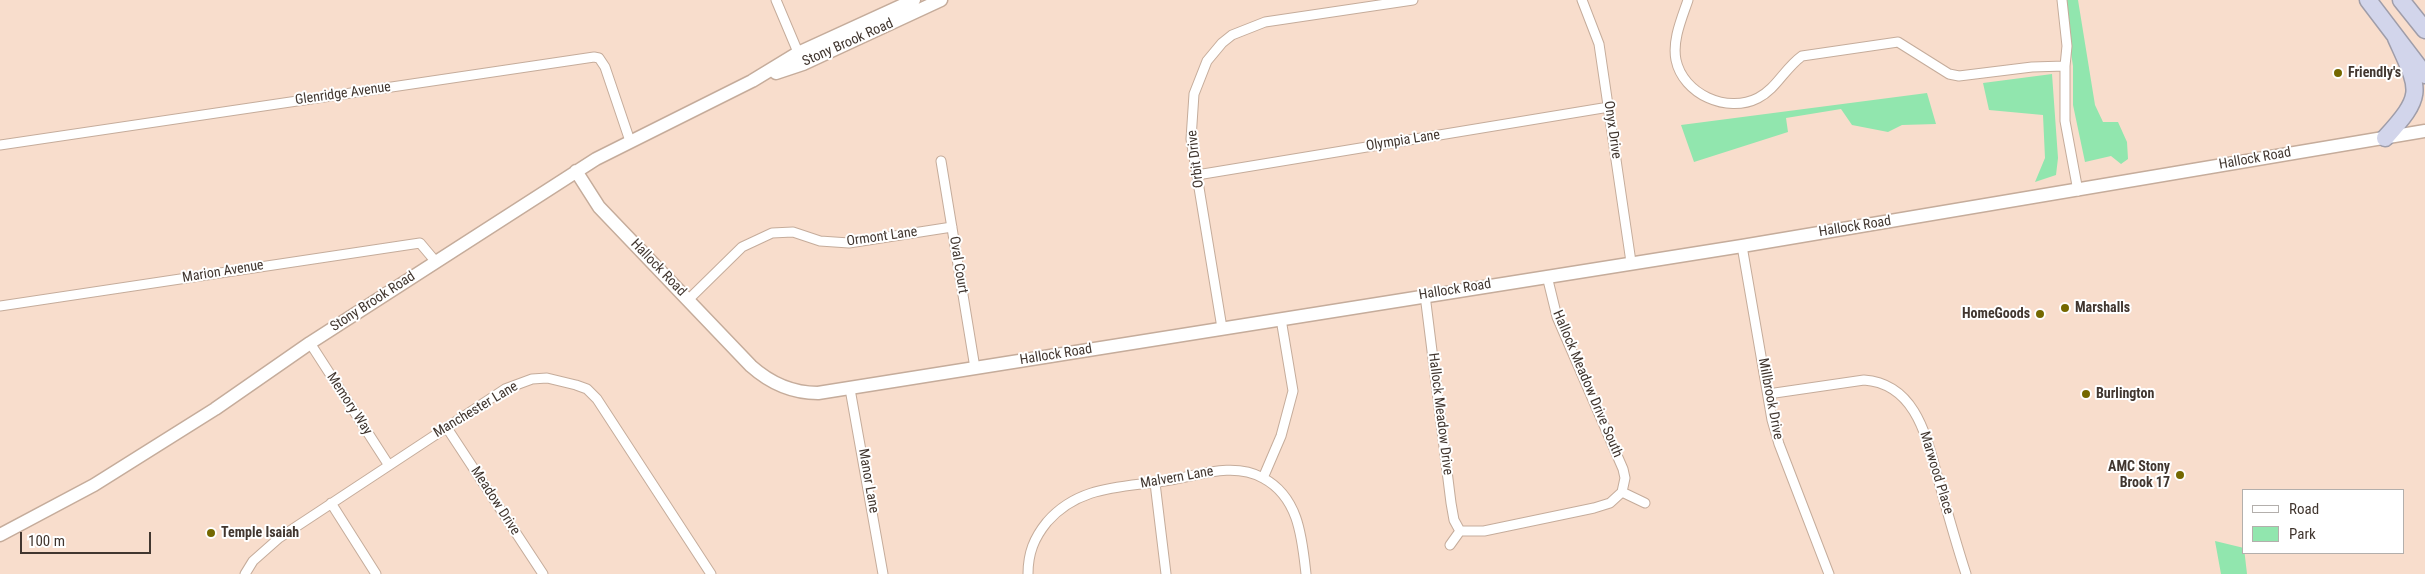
<!DOCTYPE html>
<style>
body{margin:0}
#map{position:relative;width:2425px;height:574px;overflow:hidden;background:#f8ddcc;font-family:"Roboto Condensed",sans-serif}
canvas{display:block}
.legend{position:absolute;left:2242px;top:489px;width:162px;height:65px;box-sizing:border-box;background:#fff;border:1px solid #b3afac;margin:0;padding:6px 9px;list-style:none;font-size:15px;color:#41362f}
.legend li{display:flex;align-items:center;gap:10px;height:25px}
.legend b{width:25px;border:1px solid #b3afac}
.scale{position:absolute;left:20px;top:532px;width:131px;height:22px;box-sizing:border-box;border:2px solid #41362f;border-top:0;padding-left:6px;font-size:15px;line-height:18px;white-space:nowrap;color:#41362f;-webkit-text-stroke:4px #fff;paint-order:stroke}
</style>
<div id="map">
<canvas width="2425" height="574"></canvas>
<ul class="legend">
<li><b style="height:6px;background:#fff"></b>Road</li>
<li><b style="height:14px;background:#91e6ae"></b>Park</li>
</ul>
<div class="scale">100 m</div>
</div>
<script>
const c = document.querySelector('canvas').getContext('2d');
c.lineJoin = 'round';
function fillPath(path, color) { c.fillStyle = color; c.fill(path, 'evenodd'); }
function stroke(path, color, width, dash) { c.strokeStyle = color; c.lineWidth = width; c.lineCap = dash ? 'butt' : 'round'; c.setLineDash(dash || []); c.stroke(path); }
function write(font, color, halo, rows, align = 'center') {
  c.font = font + ' "Roboto Condensed",sans-serif'; c.lineWidth = 4; c.setLineDash([]); c.textBaseline = 'middle'; c.strokeStyle = halo; c.fillStyle = color; for (const [text, x, y, turn = 0] of rows) {
    c.save(); c.translate(x, y); c.rotate((+turn || 0) * Math.PI / 180); c.textAlign = isNaN(turn) ? turn : align; if (halo) c.strokeText(text, 0, 0); c.fillText(text, 0, 0); c.restore();
  }
}
const green = new Path2D(`
 M2063 0H2078L2095 105 2103 122H2118L2127 142 2128 159 2121 164 2111 156 2085 162 2073 105V66Z
 M2052 74 2058 158 2056 175 2035 182 2045 158 2043 115 1989 110 1983 83Z
 M1927 93 1936 124 1902 125 1888 132 1852 125 1841 109 1786 118 1788 132 1694 162 1681 125Z
 M2215 541 2244 548 2247 574H2221Z`);
const street = new Path2D(`
 M776 0 800 57
 M1582 0 1599 44 1631 262
 M1688 0C1682 18 1672 40 1676 60 1683 94 1727 114 1758 98 1776 89 1785 68 1802 56L1898 42 1949 74 1959 76 2032 67 2065 66 2067 46 2062 0
 M2065 66V121L2078 191
 M0 145 594 57 599 58 605 67 630 141
 M941 161 975 368
 M1197 175 1609 107
 M1742 246 1772 420 1779 444 1829 574
 M1547 276 1557 317 1623 469 1625 478 1622 492
 M1425 295 1451 503 1454 520 1460 531
 M688 300 742 247 772 233 793 232 820 241 849 243 952 227
 M0 306 420 243 436 262
 M1222 328 1191 139 1194 94 1207 61 1222 43 1232 35 1265 22 1413 0
 M310 343 388 464
 M850 389 883 574
 M1768 394 1864 380C1920 384 1928 446 1941 489 1949 518 1957 546 1966 574
 M447 428 543 574
 M1263 478 1281 436 1293 391 1281 319
 M1155 483 1166 574
 M1622 492 1645 503
 M331 503 376 574
 M1460 531H1484L1594 508 1610 503 1622 492
 M1450 545 1460 531
 M245 574 253 561 279 538 505 389 532 379 547 378 576 385 587 389 597 399 711 574
 M1028 574C1028 553 1034 538 1047 522 1080 484 1124 488 1170 480 1200 475 1234 462 1263 478 1299 497 1302 538 1306 574`);
const secondary = new Path2D(`
 M776 73 803 64 941 0
 M576 171 599 207 751 366C770 383 792 393 818 393L1742 246 2425 131
 M0 535 94 485 215 409 310 343 596 159 752 81 798 53 914 0`);
const highway = new Path2D(`
 M2368 0 2425 75
 M2401 0 2425 30
 M2385 138C2425 94 2420 91 2396 38`);
const markers = [
 [2338,73,5,"#746800"],
 [2065,308,5,"#746800"],
 [2040,314,5,"#746800"],
 [2086,394,5,"#746800"],
 [2180,475,5,"#746800"],
 [211,533,5,"#746800"]
];
const streetNames = [
 ["Stony Brook Road",848,43,-24],
 ["Glenridge Avenue",343,94,-8],
 ["Onyx Drive",1612,130,82],
 ["Olympia Lane",1403,141,-9],
 ["Orbit Drive",1196,159,-97],
 ["Hallock Road",2255,159,-10],
 ["Hallock Road",1855,227,-9],
 ["Ormont Lane",882,237,-8],
 ["Oval Court",958,265,81],
 ["Hallock Road",658,268,46],
 ["Marion Avenue",223,272,-9],
 ["Hallock Road",1455,290,-9],
 ["Stony Brook Road",373,302,-33],
 ["Hallock Road",1056,355,-9],
 ["Hallock Meadow Drive South",1587,384,67],
 ["Millbrook Drive",1770,399,79],
 ["Memory Way",349,404,57],
 ["Manchester Lane",476,410,-31],
 ["Hallock Meadow Drive",1440,414,83],
 ["Marwood Place",1936,473,73],
 ["Malvern Lane",1177,478,-10],
 ["Manor Lane",868,481,80],
 ["Meadow Drive",495,501,57]
];
const poiNames = [
 ["Friendly's",2348,73],
 ["Marshalls",2075,308],
 ["HomeGoods",2030,314,"right"],
 ["Burlington",2096,394],
 ["AMC Stony",2170,467,"right"],
 ["Brook 17",2170,483,"right"],
 ["Temple Isaiah",221,533]
];
fillPath(green, '#91e6ae');
stroke(street, '#c5ac9b', 11);
stroke(secondary, '#c5ac9b', 15);
stroke(highway, '#9f9da9', 19);
stroke(street, '#fff', 9);
stroke(secondary, '#fff', 12);
stroke(highway, '#d2d5eb', 16);
for (const [x, y, r, color] of markers) { const dot = new Path2D(); dot.arc(x, y, r, 0, 2 * Math.PI); c.fillStyle = color; c.fill(dot); stroke(dot, '#fff', 2); }
write('14px', '#41362f', '#fff', streetNames);
write('bold 14px', '#41362f', '#fff', poiNames, 'left');
</script>
